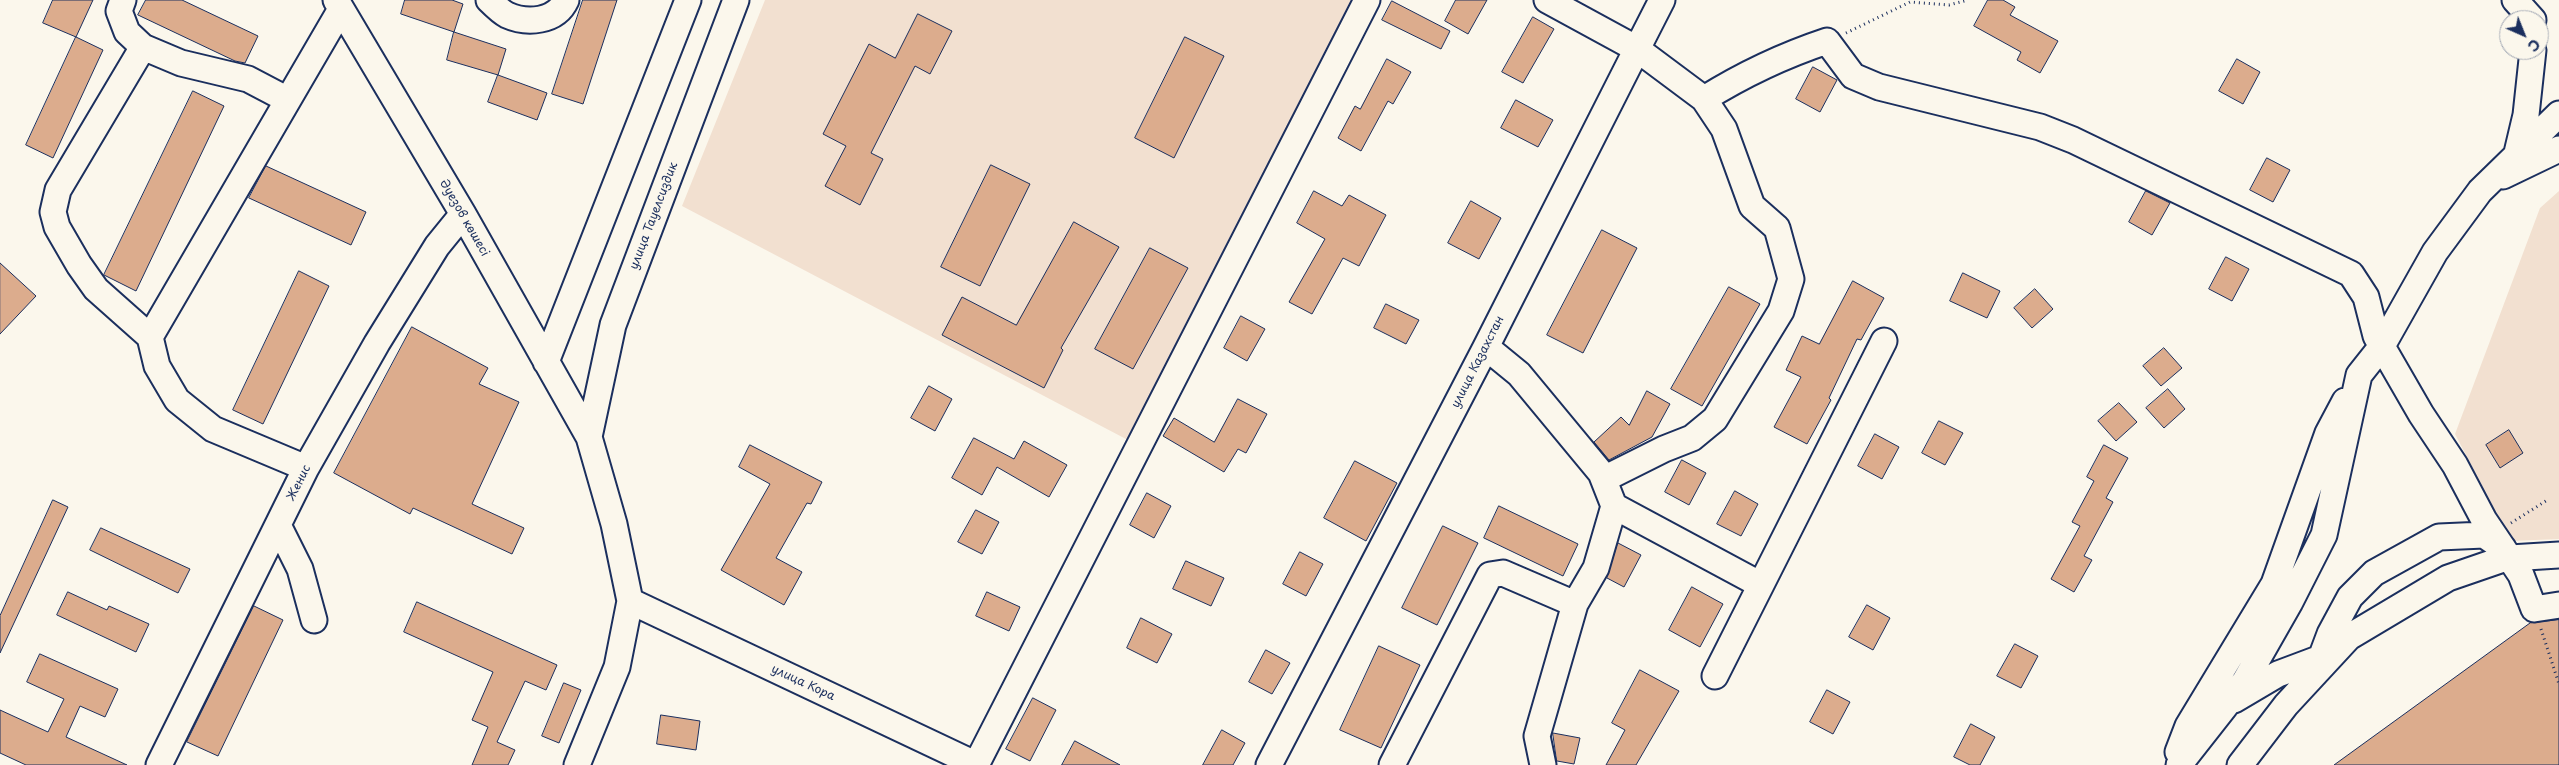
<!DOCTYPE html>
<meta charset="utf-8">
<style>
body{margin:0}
#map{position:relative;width:2559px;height:765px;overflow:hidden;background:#fbf7ec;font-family:"Playpen Sans",sans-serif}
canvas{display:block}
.north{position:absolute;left:2499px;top:10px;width:50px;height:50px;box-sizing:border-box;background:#fbf7ec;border:1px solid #a1a7b3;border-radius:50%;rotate:136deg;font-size:14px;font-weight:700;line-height:20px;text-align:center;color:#1b2f5e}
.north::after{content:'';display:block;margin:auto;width:18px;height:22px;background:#1b2f5e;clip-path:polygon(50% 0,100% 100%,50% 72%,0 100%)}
</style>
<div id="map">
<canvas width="2559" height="765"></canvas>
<div class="north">С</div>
</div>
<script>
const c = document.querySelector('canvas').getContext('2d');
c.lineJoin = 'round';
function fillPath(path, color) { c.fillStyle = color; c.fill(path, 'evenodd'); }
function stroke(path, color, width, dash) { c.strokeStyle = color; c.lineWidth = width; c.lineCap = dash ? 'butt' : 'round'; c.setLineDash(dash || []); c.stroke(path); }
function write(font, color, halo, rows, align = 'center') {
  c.font = font + ' "Playpen Sans",sans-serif'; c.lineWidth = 4.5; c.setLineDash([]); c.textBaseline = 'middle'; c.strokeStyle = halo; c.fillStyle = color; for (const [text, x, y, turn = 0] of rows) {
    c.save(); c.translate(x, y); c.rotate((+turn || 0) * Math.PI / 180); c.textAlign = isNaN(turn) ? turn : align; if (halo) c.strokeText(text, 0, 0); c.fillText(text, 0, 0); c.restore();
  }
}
const built = new Path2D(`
 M765 0H1365L1145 449 682 206Z
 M2559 191V539L2511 541 2455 434 2540 208Z`);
const building = new Path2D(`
 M53 0H93L76 37 43 23Z
 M146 0H182L258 36 245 63 235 61 138 15Z
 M405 0H452L463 4 454 32 401 14Z
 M583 0H617L583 104 552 94Z
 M1456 0H1487L1468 34 1445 21Z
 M1988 0H2003L2015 7 2010 15 2058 41 2040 73 2017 60 2021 52 1974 26Z
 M1392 1 1450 31 1441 49 1382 20Z
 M918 14 952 31 930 74 915 66 871 153 883 159 860 205 825 186 846 146 823 134 869 44 895 58Z
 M1533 17 1554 29 1523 83 1502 72Z
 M454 32 506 49 498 75 447 60Z
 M76 37 103 50 53 158 26 145Z
 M1185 37 1224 56 1174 158 1135 138Z
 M1387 59 1411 72 1393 104 1388 101 1361 151 1338 138 1355 106 1360 109Z
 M2237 59 2260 72 2243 104 2219 91Z
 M1813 67 1837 80 1820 112 1796 99Z
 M498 75 547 93 537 120 488 102Z
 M193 91 224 106 136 291 104 275Z
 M1516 100 1553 120 1538 147 1501 128Z
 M2267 158 2290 170 2273 202 2250 190Z
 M991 165 1030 184 980 286 941 267Z
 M266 166 366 212 351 245 249 198Z
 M1314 191 1342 206 1349 195 1386 215 1359 266 1343 258 1312 314 1289 302 1325 239 1297 223Z
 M2146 191 2170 203 2152 235 2129 222Z
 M1471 201 1501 218 1479 259 1448 243Z
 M1074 222 1119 247 1061 348 1063 350 1044 388 942 335 962 297 1016 325Z
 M1602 230 1637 248 1583 353 1547 335Z
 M1150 248 1188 268 1133 369 1095 349Z
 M2226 257 2249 269 2232 301 2209 289Z
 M0 263 36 296 0 334Z
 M299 271 329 286 263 424 233 410Z
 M1963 273 2000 291 1987 318 1950 301Z
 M1853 281 1884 298 1861 340 1857 339 1829 398 1831 400 1807 444 1774 427 1801 377 1786 370 1802 336 1819 344Z
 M1729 287 1760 304 1702 406 1671 389Z
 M2035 289 2053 309 2032 328 2014 308Z
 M1386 304 1419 320 1406 344 1374 328Z
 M1241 316 1265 329 1247 361 1224 348Z
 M412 327 488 368 479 384 519 402 472 504 524 528 512 554 413 508 410 514 334 473Z
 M2164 348 2182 368 2161 386 2143 366Z
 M929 386 952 399 935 431 911 418Z
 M2168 389 2185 409 2164 428 2146 408Z
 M1647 391 1670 404 1652 437 1609 460 1594 442 1621 417 1629 425Z
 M1238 399 1267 414 1246 453 1238 449 1224 472 1163 436 1174 418 1214 442Z
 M2119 403 2137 422 2116 441 2098 421Z
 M1939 421 1963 433 1945 465 1922 453Z
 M2509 430 2523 453 2500 468 2486 445Z
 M1875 434 1899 447 1882 479 1858 466Z
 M974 438 1014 459 1024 441 1067 465 1049 497 997 467 982 495 952 478Z
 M750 445 822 482 811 504 807 503 776 558 802 572 784 605 721 570 770 484 739 467Z
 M2104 445 2128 458 2106 498 2113 502 2084 556 2092 560 2074 592 2051 579 2080 526 2072 522 2094 481 2087 477Z
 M1682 460 1706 473 1689 505 1665 492Z
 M1355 461 1397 483 1366 541 1324 518Z
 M1735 491 1758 504 1741 536 1717 524Z
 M1147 493 1171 506 1154 538 1130 525Z
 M53 500 68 507 0 653V616Z
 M1499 506 1578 544 1563 576 1484 538Z
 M976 510 999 522 982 554 958 542Z
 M1443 526 1478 543 1437 625 1402 608Z
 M101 528 190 569 178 593 90 550Z
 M1618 543 1641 555 1624 587 1607 578Z
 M1300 552 1323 564 1306 596 1283 584Z
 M1186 561 1224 578 1211 606 1173 589Z
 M1692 587 1723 604 1700 647 1669 630Z
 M68 592 107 610 109 606 149 624 136 652 57 615Z
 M987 592 1020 607 1009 631 976 616Z
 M417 602 557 665 546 690 525 681 497 742 515 750 508 765H472L488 727 472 720 493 672 404 632Z
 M1867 605 1890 618 1873 650 1849 637Z
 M254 606 283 620 218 756 187 742Z
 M1141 618 1172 634 1157 663 1127 648Z
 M2559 620V765H2334L2530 623Z
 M2015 644 2038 656 2021 688 1997 676Z
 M1379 646 1420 665 1381 748 1340 730Z
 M1266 650 1290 663 1272 694 1249 682Z
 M40 654 118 689 105 717 80 706 66 737 127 765H26L0 753V710L48 732 64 699 27 682Z
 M1640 670 1679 691 1636 765H1606L1625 730 1612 723Z
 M564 683 581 690 559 743 542 736Z
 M1827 690 1850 702 1833 734 1810 722Z
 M1033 698 1056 710 1030 761 1006 749Z
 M661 715 700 721 696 750 657 744Z
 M1971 724 1995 737 1980 765H1970L1954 757Z
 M1222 730 1245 743 1233 765H1203Z
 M1553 733 1580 738 1574 764 1557 761Z
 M1075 741 1120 765H1062Z`);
const path = new Path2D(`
 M1846 33 1910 2 1949 5 1968 0
 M2511 523 2549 499
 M2541 629 2559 684`);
const minor = new Path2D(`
 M123 0 119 11 127 32 143 47 181 63 248 79 288 100
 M336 0 463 214 589 437 614 524 630 601 617 667 577 765
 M489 0C494 5 501 12 507 15 527 24 556 22 566 0
 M1662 0 1637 49 1704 99C1744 74 1782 56 1827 41L1853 76 1879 87 2040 127 2073 140 2351 274 2366 297 2376 336 2421 414 2455 465 2484 520 2521 575 2534 609 2559 605
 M2515 0 2533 20
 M143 47 58 190 53 212 57 227 79 265 96 289 150 337 157 366 177 400 213 429 306 468
 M2517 153 2526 115 2533 50
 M2503 176 2559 149
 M150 337 341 9
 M1486 347 1519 374 1601 473 1614 506 1596 568 1575 604 1537 736 1543 765
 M546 362 688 0
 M589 437 613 325 736 0
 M1604 479 1664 449 1692 438 1715 419 1781 311 1791 279 1777 228 1752 206 1724 129 1704 99
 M1614 506 1761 585
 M278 525 300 569 314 620
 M2510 558 2559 555
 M630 601 977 765
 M2321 658 2330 634 2350 597 2374 573 2439 537 2484 535 2503 548
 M1715 676 1884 341
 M2234 700 2278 674 2326 656
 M2178 752 2188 726 2274 584 2328 433 2345 401
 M159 765 306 468 377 343 437 246 463 214
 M976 765 1367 0
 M1269 765 1486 347 1637 49 1547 0
 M1392 765 1490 575 1503 573 1575 604
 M2179 765 2245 681 2290 602 2324 535 2359 375 2382 346 2435 252 2480 191 2559 114
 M2240 765 2286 705 2349 637 2448 578 2509 557`);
const streetNames = [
 ["улица Тауелсиздик",654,216,-69],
 ["Әуезов көшесі",464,218,60],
 ["улица Казахстан",1478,362,-63],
 ["Женис",299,483,-63],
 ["улица Кора",803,683,25]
];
fillPath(built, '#f2e0d0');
fillPath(building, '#dcac8d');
stroke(building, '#1b2f5e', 1);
stroke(minor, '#1b2f5e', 29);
stroke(path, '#1b2f5e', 3, [1, 4]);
stroke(minor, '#fbf7ec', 25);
write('12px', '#1b2f5e', '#fbf7ec', streetNames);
</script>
